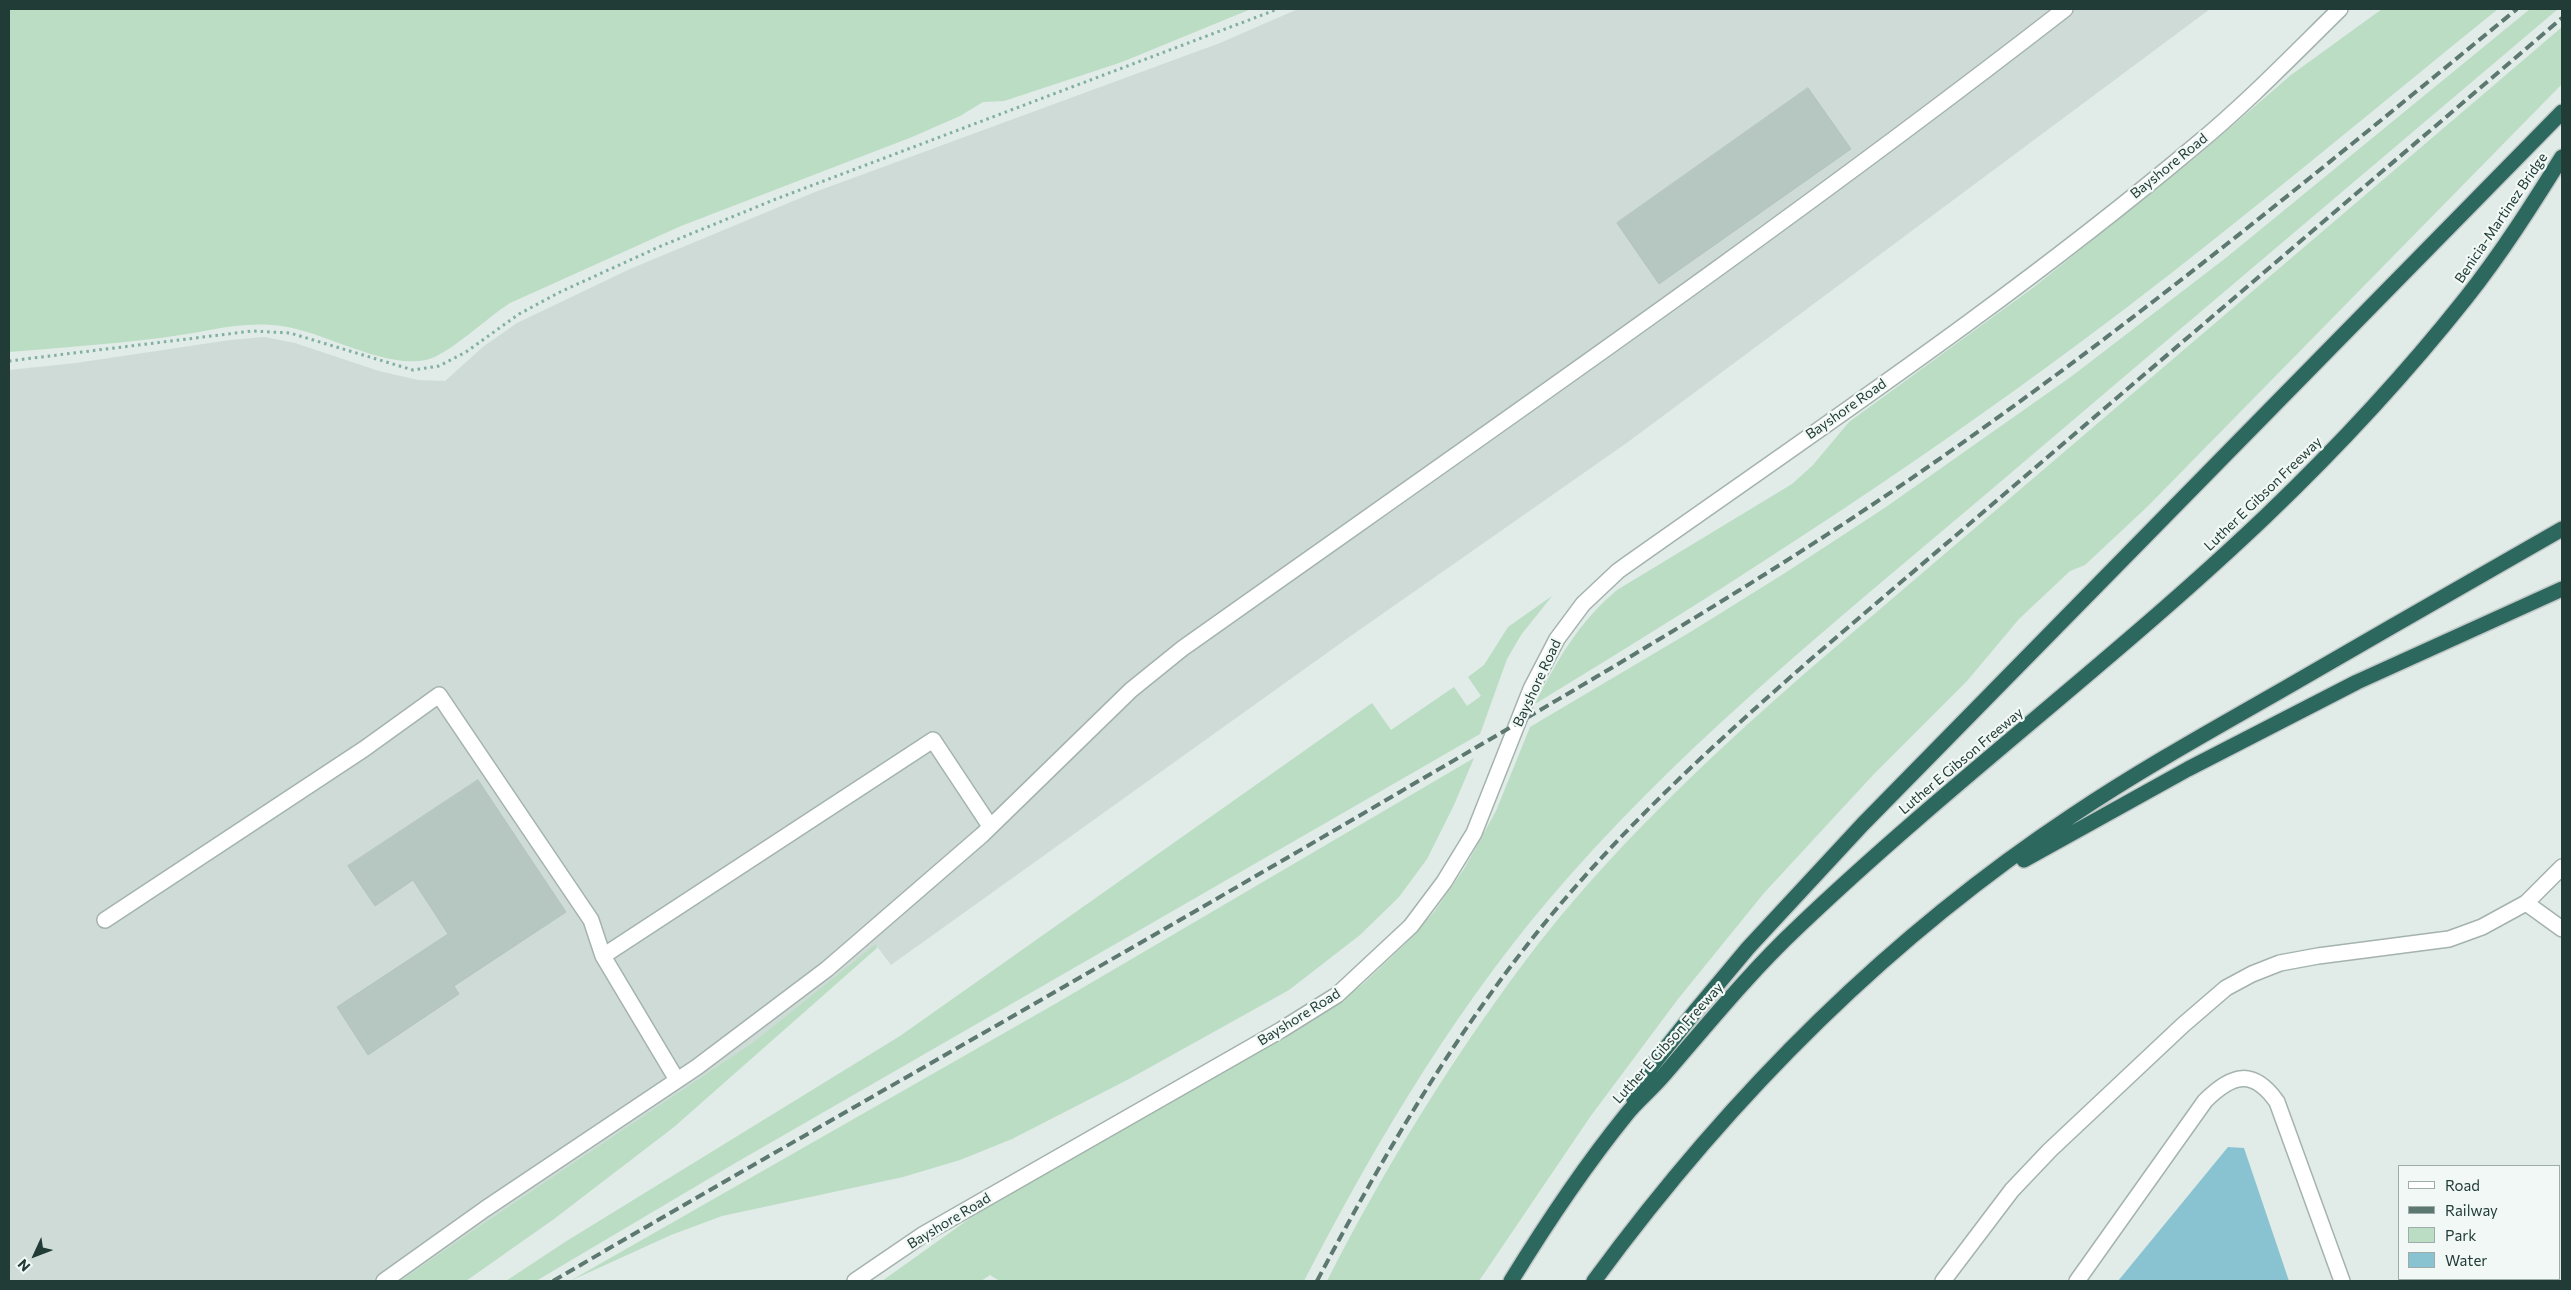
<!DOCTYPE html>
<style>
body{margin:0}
#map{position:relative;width:2571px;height:1290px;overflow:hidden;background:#e1ebe7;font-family:Commissioner,sans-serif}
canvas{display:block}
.frame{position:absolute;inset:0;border:10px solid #213c36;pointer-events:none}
.legend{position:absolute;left:2398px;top:1165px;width:162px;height:115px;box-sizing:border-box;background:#f1f8f5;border:1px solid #9eada9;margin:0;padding:6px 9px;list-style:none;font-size:15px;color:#213c36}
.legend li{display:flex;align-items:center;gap:10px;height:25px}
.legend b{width:25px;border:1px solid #9eada9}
.north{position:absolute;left:10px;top:1230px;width:50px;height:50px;-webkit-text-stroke:4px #f1f8f5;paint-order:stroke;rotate:227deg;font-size:14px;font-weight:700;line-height:20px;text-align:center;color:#213c36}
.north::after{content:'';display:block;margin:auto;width:18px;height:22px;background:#213c36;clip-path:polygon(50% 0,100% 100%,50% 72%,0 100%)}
</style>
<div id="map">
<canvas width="2571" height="1290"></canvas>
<div class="frame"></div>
<ul class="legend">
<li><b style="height:6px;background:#fff"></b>Road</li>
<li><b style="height:6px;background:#5c7871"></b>Railway</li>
<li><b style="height:14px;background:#baddc4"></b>Park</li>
<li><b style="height:14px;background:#89c3d1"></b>Water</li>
</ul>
<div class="north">N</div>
</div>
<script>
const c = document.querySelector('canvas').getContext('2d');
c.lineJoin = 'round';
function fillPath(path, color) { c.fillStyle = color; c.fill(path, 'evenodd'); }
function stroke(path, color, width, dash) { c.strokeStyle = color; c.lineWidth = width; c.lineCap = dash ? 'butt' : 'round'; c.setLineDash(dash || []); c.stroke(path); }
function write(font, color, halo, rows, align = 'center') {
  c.font = font + ' Commissioner,sans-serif'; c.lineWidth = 4.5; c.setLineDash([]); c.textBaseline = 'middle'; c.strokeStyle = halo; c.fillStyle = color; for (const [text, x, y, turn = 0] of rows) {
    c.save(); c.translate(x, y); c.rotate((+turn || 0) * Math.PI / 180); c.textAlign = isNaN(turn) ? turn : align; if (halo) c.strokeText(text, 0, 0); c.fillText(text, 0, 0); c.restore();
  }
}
const built = new Path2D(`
 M1298 9H2210L1628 442 1345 640 891 965 876 945 752 1043 472 1231 400 1281H9V370L76 363 230 340 264 337 295 343 379 371 418 380 445 381 484 346 517 323 630 269 815 192 1220 43Z`);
const green = new Path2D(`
 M9 9H1251L1122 62 1004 101 983 102 960 116 912 137 681 226 510 303C489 316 447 356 426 360 380 369 321 328 272 325 234 322 197 334 160 338 110 344 59 348 9 352Z
 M2382 9H2498C2374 109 2252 212 2126 308 1937 452 1738 581 1535 704 1556 661 1580 621 1617 590L1792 484 1813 465 1849 422 2034 287 2195 158 2291 75Z
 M2530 9H2558C2369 169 2180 329 1992 489 1847 612 1698 731 1571 874 1463 995 1378 1138 1304 1281H1000L990 1275 981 1281H882L983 1209 1275 1043 1329 1009 1363 984 1404 945 1434 912 1464 869 1496 811 1530 727 1692 631 1785 573 1886 507 2072 376 2227 257Z
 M2562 27V84L2147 507 2085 565 2070 571 2019 619 1967 681 1874 774 1764 893 1678 999 1590 1117 1479 1281H1327C1384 1169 1451 1060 1526 960 1606 854 1705 761 1804 674Z
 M1552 596 1521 635 1507 659 1480 734 737 1162 536 1281H506L565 1242 900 1036 1372 703 1391 730 1454 687 1467 706 1481 696 1468 677 1484 665 1508 627Z
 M1474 758 1454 805 1427 859 1399 897 1360 935 1289 990 1129 1079 1012 1139 960 1160 903 1177 722 1216 671 1235 570 1281 1055 1004Z
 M876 944 877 948 674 1127 554 1219 466 1281H400L472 1231 752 1043Z`);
const water = new Path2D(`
 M2228 1147 2244 1148 2289 1281H2118Z`);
const building = new Path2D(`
 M1808 88 1851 149 1659 284 1617 223Z
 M478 780 566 912 454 986 459 994 368 1055 337 1007 448 934 413 880 375 906 348 866Z`);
const path = new Path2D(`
 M9 361 252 331 290 333 413 370 439 366 466 352 519 314 560 292 661 246 776 199 1278 9`);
const minor = new Path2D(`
 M2526 903 2562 929
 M105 920 364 749 439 695 591 920 603 956
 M677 1080 603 956 933 740 990 826
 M384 1281 485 1209 697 1067 827 969 982 835 1131 690 1183 648C1479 438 1778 232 2065 9
 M855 1281 924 1234 1281 1030 1337 995 1411 926 1444 882 1474 833 1531 689 1557 639 1583 604 1618 571C1813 433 2013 299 2196 145 2247 103 2293 55 2340 9
 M1943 1281 2012 1190 2050 1150 2183 1025 2226 988 2252 974 2280 963 2318 956 2449 939 2482 927 2526 903 2562 867
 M2077 1281 2205 1101C2232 1074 2253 1068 2277 1102L2342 1281`);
const highway = new Path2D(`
 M2024 860 2188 769 2357 682 2562 589
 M1634 1100 1650 1068 1697 1009 1748 948 1863 824 2562 112
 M1511 1281C1546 1224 1584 1167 1626 1115 1637 1101 1652 1089 1663 1076 1707 1025 1750 972 1799 926 1949 783 2116 659 2266 516 2337 448 2405 375 2466 298 2501 254 2532 205 2562 157
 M1594 1281C1726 1101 1886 939 2073 815 2140 770 2212 730 2282 690 2375 636 2469 582 2562 529`);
const rail = new Path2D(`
 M553 1281C838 1115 1126 953 1410 786 1583 685 1757 585 1922 471 2129 328 2323 168 2517 9
 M1317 1281C1391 1141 1472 1004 1577 885 1649 803 1729 731 1811 659L2562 18`);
const streetNames = [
 ["Bayshore Road",2169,166,-39],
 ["Benicia-Martinez Bridge",2501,218,-56],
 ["Bayshore Road",1846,409,-35],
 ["Luther E Gibson Freeway",2263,494,-44],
 ["Bayshore Road",1537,683,-65],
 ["Luther E Gibson Freeway",1961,761,-40],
 ["Bayshore Road",1299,1017,-32],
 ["Luther E Gibson Freeway",1668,1043,-48],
 ["Bayshore Road",949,1221,-31]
];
fillPath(built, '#cfdbd6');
fillPath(green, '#baddc4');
fillPath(water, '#89c3d1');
fillPath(building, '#b6c6c0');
stroke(building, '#b3c5be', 1);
stroke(minor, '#a4b3ae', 18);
stroke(highway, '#c1c8c7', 18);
stroke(path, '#81afa2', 3, [2.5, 4]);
stroke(minor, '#fff', 15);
stroke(highway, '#2d685e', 15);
stroke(rail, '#5c7871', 4, [10, 5]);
write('14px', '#213c36', '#f1f8f5', streetNames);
</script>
